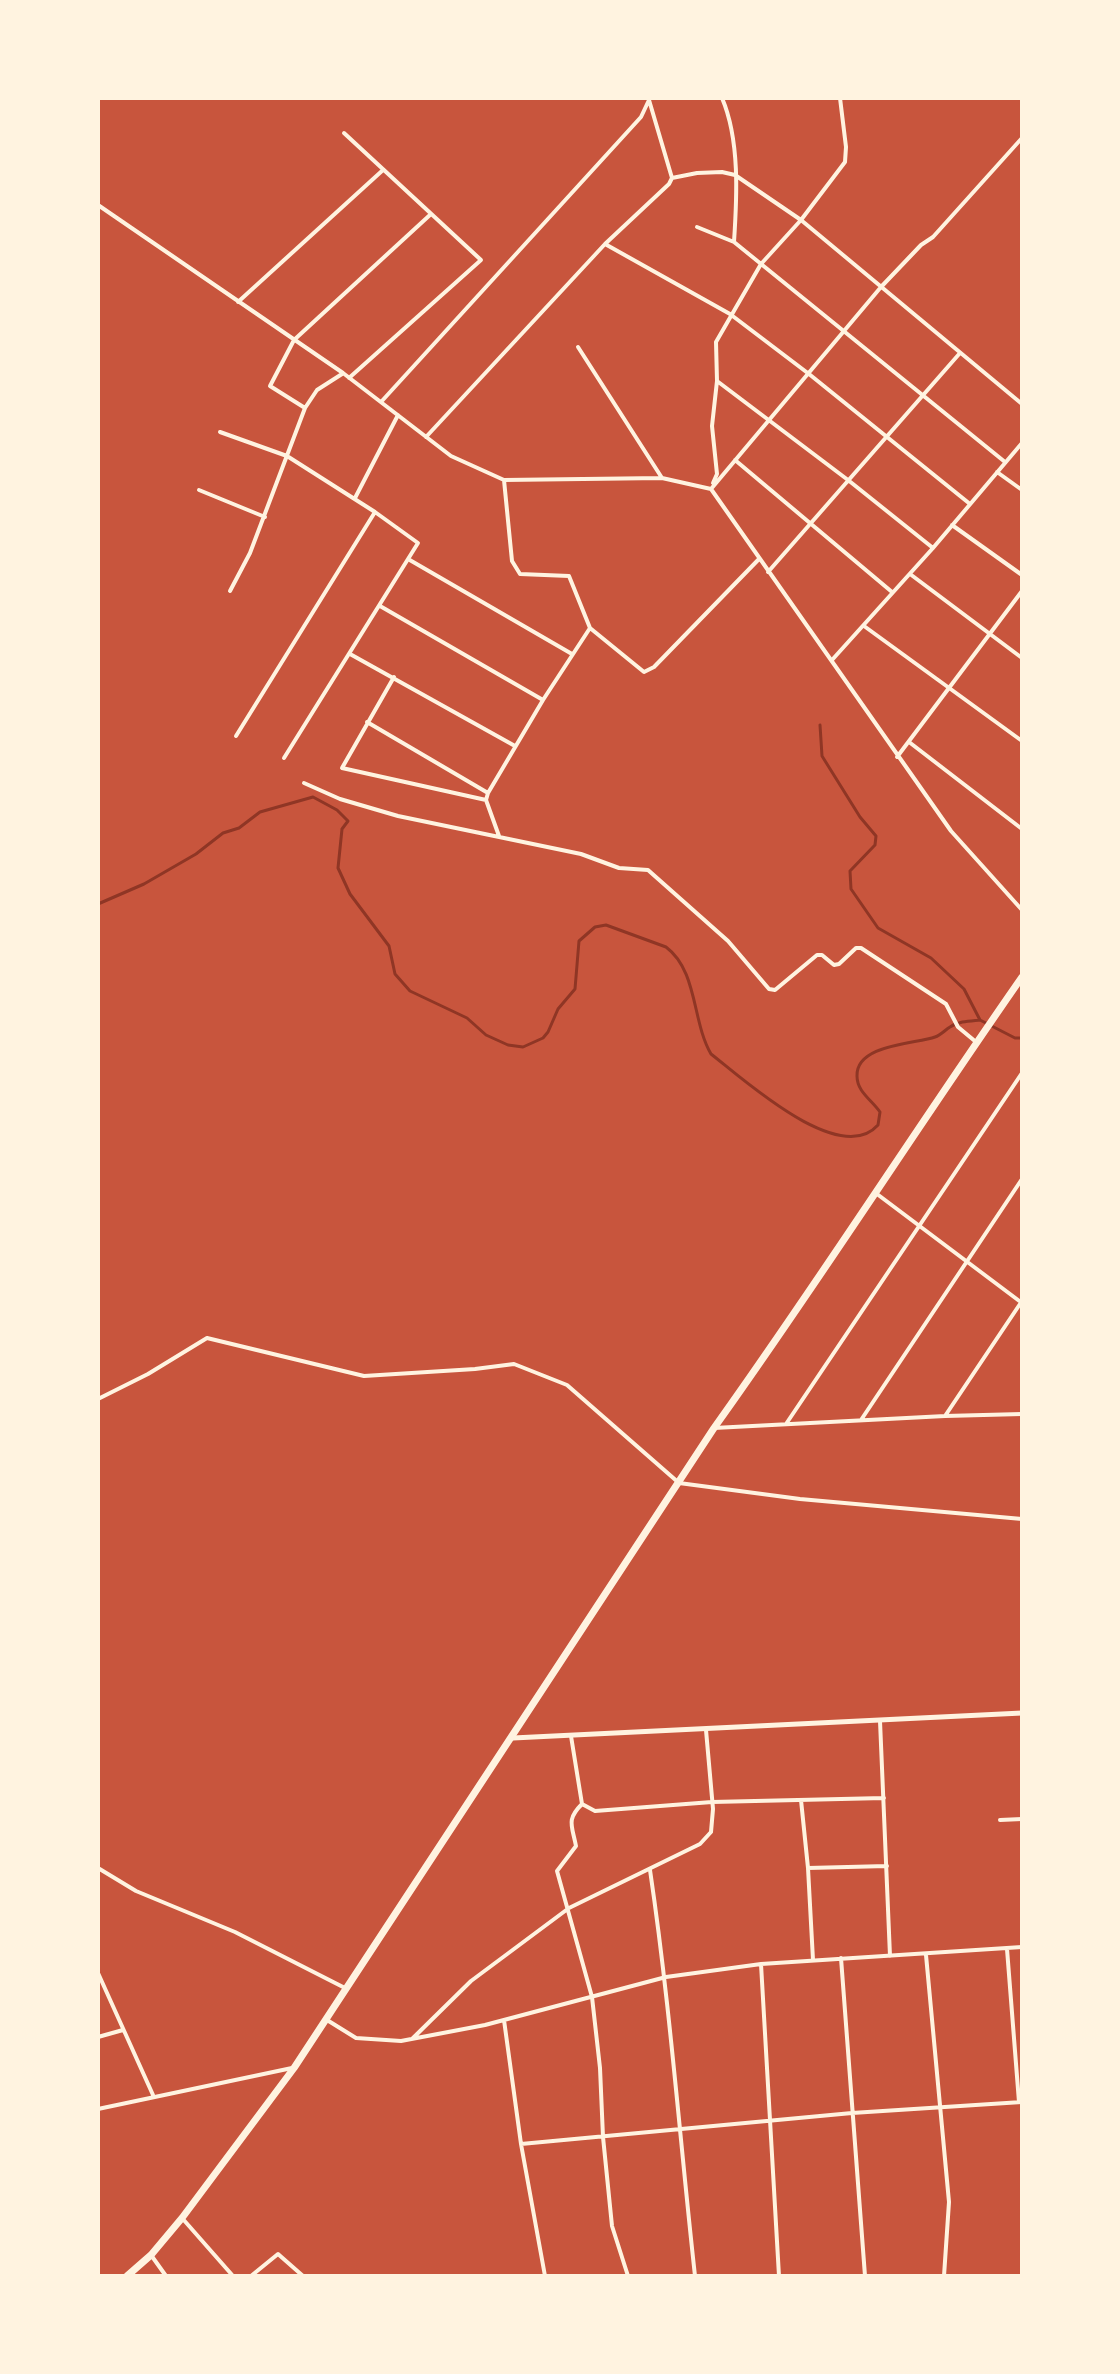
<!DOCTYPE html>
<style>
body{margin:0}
#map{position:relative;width:1120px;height:2374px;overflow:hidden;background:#c8553d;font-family:"Public Sans",sans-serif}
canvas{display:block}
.frame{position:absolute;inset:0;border:100px solid #fff3e0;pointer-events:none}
</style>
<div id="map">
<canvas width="1120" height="2374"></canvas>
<div class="frame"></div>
</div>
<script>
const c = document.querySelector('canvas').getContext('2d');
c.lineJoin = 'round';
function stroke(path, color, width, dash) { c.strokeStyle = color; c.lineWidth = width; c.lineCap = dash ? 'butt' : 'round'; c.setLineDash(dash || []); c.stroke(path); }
const stream = new Path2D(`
 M820 725 822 756 860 817 876 836 875 845 850 871 851 889 878 928 931 958 964 989 980 1020
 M98 904 144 884 196 854 223 833 239 828 260 812 313 797 337 810 348 821 342 829 338 868 350 894 389 946 395 974 410 991 467 1018 486 1035 508 1045 523 1047 543 1038 548 1032 558 1009 575 989 579 941 595 927 606 925 666 947C698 971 692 1022 711 1054 742 1078 840 1168 878 1125L880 1112C872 1100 857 1092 857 1076 856 1044 916 1044 935 1037 941 1035 945 1030 950 1027 959 1021 970 1021 980 1020
 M980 1020 1015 1038H1022`);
const minor = new Path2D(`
 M722 98C740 140 737 197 734 242L1005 462
 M344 133 481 260 349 378
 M672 178 697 173 722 172 735 175 801 220 1022 404
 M98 205 343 373 451 456 504 480 662 478 711 489 951 831 1022 910
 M697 227 734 242
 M605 244 730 314 809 374 970 504
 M238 302 383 170
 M578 347 662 478
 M717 381 848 480 933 548
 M381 402 641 117 649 100 672 178 669 184 605 244 426 437
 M305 408 270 386 294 340 431 214
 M220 432 287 456 375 512 418 543 284 758
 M735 460 892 592
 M997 472 1022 490
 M504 480 512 561 520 574 569 576 590 628 644 672 654 667 759 559
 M713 483 717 474 712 426 717 381 716 342 761 264 801 220 845 162 846 147 840 98
 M711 489 881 287 921 245 933 237 1022 138
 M199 490 265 517
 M355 498 398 415
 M952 525 1022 575
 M408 559 572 654
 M768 572 960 353
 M910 574 1022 658
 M230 591 250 553 305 408 317 390 342 374
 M380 606 543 700
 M864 626 1022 741
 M350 654 515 746
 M832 660 933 548 1022 443
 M394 677 342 768 486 800
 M367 722 488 793
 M236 736 375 512
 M909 742 1022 829
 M897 757 1022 591
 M304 783 340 799 398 816 581 854 619 868 648 870 728 941 769 989 775 990 817 955H822L834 965 839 964 856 948H861L946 1004 958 1027 976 1042
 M499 836 486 800 488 793 543 700 590 628
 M877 1194 1022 1303
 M98 1399 148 1374 207 1338 364 1376 475 1369 514 1364 567 1385 679 1483 800 1499 1022 1519
 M945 1416 1022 1301
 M861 1420 1022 1179
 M786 1424 1022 1073
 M714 1428 945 1416 1022 1414
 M880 1721 890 1956
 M571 1736 582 1804C566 1820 572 1825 576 1846L557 1871 592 1997 600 2068 603 2137 612 2226 628 2276
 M801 1800 808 1868 887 1866
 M582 1804 595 1811 712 1802 884 1798
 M1000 1820 1022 1819
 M98 1868 136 1891 235 1932 345 1988
 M808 1868 813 1960
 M650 1870C670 2005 680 2141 695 2276
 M1007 1949 1019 2102
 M926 1955 949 2202 944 2276
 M841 1958 865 2276
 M761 1964 779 2276
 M98 1973 153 2095
 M327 2020 356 2038 401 2041 485 2025 666 1977 761 1964 1022 1947
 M504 2020 521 2144 545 2276
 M98 2037 123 2030
 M412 2039 471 1981 569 1908 700 1844 711 1832 713 1809 706 1730
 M98 2109 292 2068
 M521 2144 852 2113 1022 2102
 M182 2218 233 2276
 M151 2255 166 2276
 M251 2276 278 2254 303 2276`);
const tertiary = new Path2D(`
 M513 1738 1022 1713`);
const trunk = new Path2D(`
 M127 2276 151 2255 182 2218 294 2068 714 1428C820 1280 918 1126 1022 977`);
stroke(stream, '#8f3625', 3);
stroke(minor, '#fff3e0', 4);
stroke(tertiary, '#fff3e0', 5);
stroke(trunk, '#fff3e0', 7);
</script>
